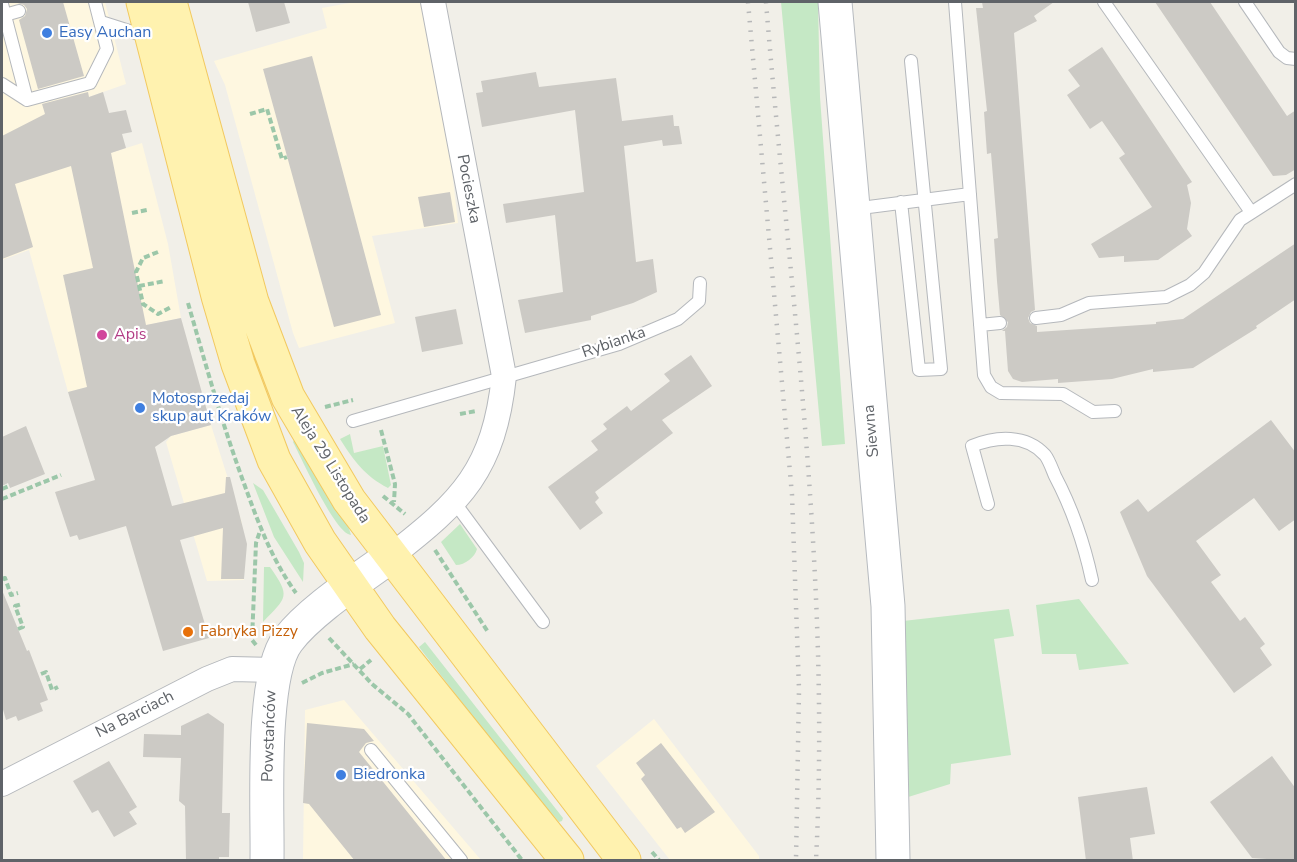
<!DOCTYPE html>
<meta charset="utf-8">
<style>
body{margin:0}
#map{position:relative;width:1297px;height:862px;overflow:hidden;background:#f1efe8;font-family:"Nunito Sans",sans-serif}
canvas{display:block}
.frame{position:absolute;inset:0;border:3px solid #5f6368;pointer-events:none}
</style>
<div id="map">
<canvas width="1297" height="862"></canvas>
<div class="frame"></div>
</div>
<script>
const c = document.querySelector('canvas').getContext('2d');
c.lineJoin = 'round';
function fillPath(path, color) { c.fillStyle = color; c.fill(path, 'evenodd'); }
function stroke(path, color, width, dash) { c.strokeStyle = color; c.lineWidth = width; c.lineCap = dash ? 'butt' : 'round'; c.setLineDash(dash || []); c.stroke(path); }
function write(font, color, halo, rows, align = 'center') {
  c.font = font + ' "Nunito Sans",sans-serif'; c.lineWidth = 4.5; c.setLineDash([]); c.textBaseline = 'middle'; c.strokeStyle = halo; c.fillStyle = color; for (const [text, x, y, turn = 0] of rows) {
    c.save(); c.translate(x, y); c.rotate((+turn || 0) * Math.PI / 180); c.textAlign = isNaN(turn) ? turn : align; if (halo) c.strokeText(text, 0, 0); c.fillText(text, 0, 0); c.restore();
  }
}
const commercial = new Path2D(`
 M2 2H105L126 84 66 105V167L142 143 168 244 181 318 142 326 150 371 68 392 29 250 2 260Z
 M355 2H426L446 119 458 223 372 236 395 323 299 348 293 333 225 85 214 61 327 28 322 8Z
 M211 425 242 523 244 580 207 581 166 442 171 436Z
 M344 700 481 860H303L305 710Z
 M654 719 759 856V860H670L596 766Z`);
const green = new Path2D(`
 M781 2H818L820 97 845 444 822 446Z
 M350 434 354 453 383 446 391 485 388 488C365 476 354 461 340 439Z
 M295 439 346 519 351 535C335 533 302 459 293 442Z
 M253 483 263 490 299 552 304 563 303 582 274 537Z
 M460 524 477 549C475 557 465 565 456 565L441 542Z
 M264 567H270C291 597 287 597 263 622Z
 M1079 599 1129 664 1079 670 1076 654H1042L1036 605Z
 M1009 609 1014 636 994 639 1011 755 951 764 950 784 905 798 903 621Z
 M425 642 563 818 562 821 559 822 520 778 419 647Z`);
const building = new Path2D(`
 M14 2H63L84 76 38 89 19 20 25 16 27 9 24 5Z
 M248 2H284L290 23 256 32Z
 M982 2H1054L1034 16 1037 21 1014 33 1035 310 1031 312 1028 318 1030 323 1037 326V332L1156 324V322L1183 319 1296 243V299L1256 326 1257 328 1193 368 1153 372V369L1112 379 1058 383V379L1022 382 1013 379 1008 371 1005 331H1002L1007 327 1008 322 1000 315 997 281 994 239 998 238 991 153 987 154 984 112 987 111 976 8H983Z
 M1155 2H1210L1287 116 1296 110V169L1286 175 1273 176Z
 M1102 47 1192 182 1187 185 1191 203 1187 229 1192 236 1158 260 1124 262V256L1099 258 1091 244 1152 207 1119 158 1125 154 1102 121 1090 129 1067 95 1080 86 1068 70Z
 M312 56 381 315 334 327 263 69Z
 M536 72 539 87 616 78 622 121 673 115 674 126H679L682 144 663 146 662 140 624 146 636 262 653 259 657 292 633 303 591 316V320L525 333 518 300 563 292 555 215 506 223 503 204 584 192 575 110 482 127 476 93 483 92 481 81Z
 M88 92 89 97 103 92 109 113 126 110 132 132 122 134 126 148 111 153 146 325 181 318 211 425 171 436 155 447 172 506 225 493 226 477H230L247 544 244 579H221L223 528 180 540 209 638 163 651 126 526 79 540 77 535 70 537 55 492 95 480 68 392 87 387 63 275 93 268 71 166 15 184 33 247 2 259V136L45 114 42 104Z
 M450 192 455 222 424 227 418 197Z
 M456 309 463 344 422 352 415 317Z
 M691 355 712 386 662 420 673 433 595 492 599 498 595 502 603 513 580 530 548 487 598 450 591 441 607 429 603 424 627 406 631 411 670 381 664 374Z
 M1271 420 1296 453V519L1279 531 1254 498 1196 541 1221 575 1211 582 1240 621 1245 617 1265 644 1260 648 1272 665 1234 693 1147 576 1120 512 1138 499 1148 512Z
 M26 426 45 474 10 488 8 483 2 486V437Z
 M2 590 27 651 29 650 48 700 40 703 43 711 18 721 16 716 6 720 2 706Z
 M208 713 224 724 222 813H230L229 857H219V861H186L185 806 179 801 181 758 143 757 144 734 181 735V726Z
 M307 723 364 729 374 741 366 743 359 752 447 861H355L309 804 303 803Z
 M661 743 715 812 685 833 681 827 677 829 641 779 645 775 636 763Z
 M1272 756 1296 789V861L1252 858 1210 802Z
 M109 761 137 807 129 812 137 824 114 837 98 810 92 813 73 781Z
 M1147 787 1155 834 1130 838 1133 861H1086L1078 797Z`);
const path = new Path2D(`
 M250 114 267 109 282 159 287 157
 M132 213 147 210
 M158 252 143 258 136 272 143 304 158 314 171 307
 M139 286 165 281
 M188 303C205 362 221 420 242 478 257 519 270 557 296 593
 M325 407 353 400
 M460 414 476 411
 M381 430 395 484 394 502
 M2 489 9 486
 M383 496 405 514
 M2 499 61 475
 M435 550 488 632
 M2 579 5 578 11 595 18 593
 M18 629 23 627 15 606 22 604
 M329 638 372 684 408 714 522 860
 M256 645 252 640 256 543 260 531
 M360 669 371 660
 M41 674 46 672 52 690 58 687
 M302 683 322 673 354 664
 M652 852 659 860`);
const lane = new Path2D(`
 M955 2 984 375 991 387 1001 393 1063 394 1093 412 1115 411
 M1104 2 1251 212
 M1245 2 1279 52 1287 58 1296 59
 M2 4 27 100 90 83 107 49 95 2
 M5 15 19 11
 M101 22 148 37
 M2 84 27 100
 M901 202 919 370 941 369 911 61
 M853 209 970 194
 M1036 318 1061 315 1089 303 1166 297 1190 285 1204 273 1240 220 1296 184
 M980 325 1000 323
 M353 421 619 344 678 319 699 301 700 283
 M455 503 543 622
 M988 504 972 446C996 436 1026 434 1045 455 1049 460 1052 469 1055 476 1073 510 1084 543 1092 580
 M371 750 461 860`);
const street = new Path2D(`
 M391 556C462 501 494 470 504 376L433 2
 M2 784 207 679 232 669 274 670`);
const secondary = new Path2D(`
 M835 2 888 606 893 860
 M267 860C268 811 260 676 288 640 311 610 360 579 391 556`);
const primary = new Path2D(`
 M143 2 218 296 238 364 274 460 320 542 380 628 567 860
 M170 2 252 302 288 397 349 500 624 860`);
const rail = new Path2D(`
 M748 2 792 495 799 689 796 860
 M766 2C789 287 831 573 816 860`);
const markers = [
 [47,33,6,"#3f7fe0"],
 [102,335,6,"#d1479c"],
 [140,408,6,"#3f7fe0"],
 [188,632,6,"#e8710a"],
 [341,775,6,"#3f7fe0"]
];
const shopNames = [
 ["Easy Auchan",59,33],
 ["Motosprzedaj",152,399],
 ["skup aut Kraków",152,417],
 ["Biedronka",353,775]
];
const streetNames = [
 ["Pocieszka",468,189,79],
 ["Rybianka",614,343,-19],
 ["Siewna",872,431,-95],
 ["Aleja 29 Listopada",330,465,58],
 ["Na Barciach",135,715,-27],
 ["Powstańców",270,736,-88]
];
const hotelNames = [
 ["Apis",114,335]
];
const foodNames = [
 ["Fabryka Pizzy",200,632]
];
fillPath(commercial, '#fef7e0');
fillPath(green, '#c5e8c5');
fillPath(building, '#cccac5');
stroke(lane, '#b5b8bc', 14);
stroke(street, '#b5b8bc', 26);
stroke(secondary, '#b6babf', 35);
stroke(primary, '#f2c960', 35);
stroke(path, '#9cc7a9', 4, [6, 3]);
stroke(lane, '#fff', 12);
stroke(street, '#fff', 24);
stroke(secondary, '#fff', 33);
stroke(primary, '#fff2af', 33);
stroke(rail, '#b6b7b8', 4.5, [1.5, 8]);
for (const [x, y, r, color] of markers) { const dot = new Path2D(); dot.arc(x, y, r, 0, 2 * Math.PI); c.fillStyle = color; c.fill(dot); stroke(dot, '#fff', 2); }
write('16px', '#366cbe', '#fff', shopNames, 'left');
write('16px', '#5f6368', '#fff', streetNames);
write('16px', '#b23c85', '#fff', hotelNames, 'left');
write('16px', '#c56008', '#fff', foodNames, 'left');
</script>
